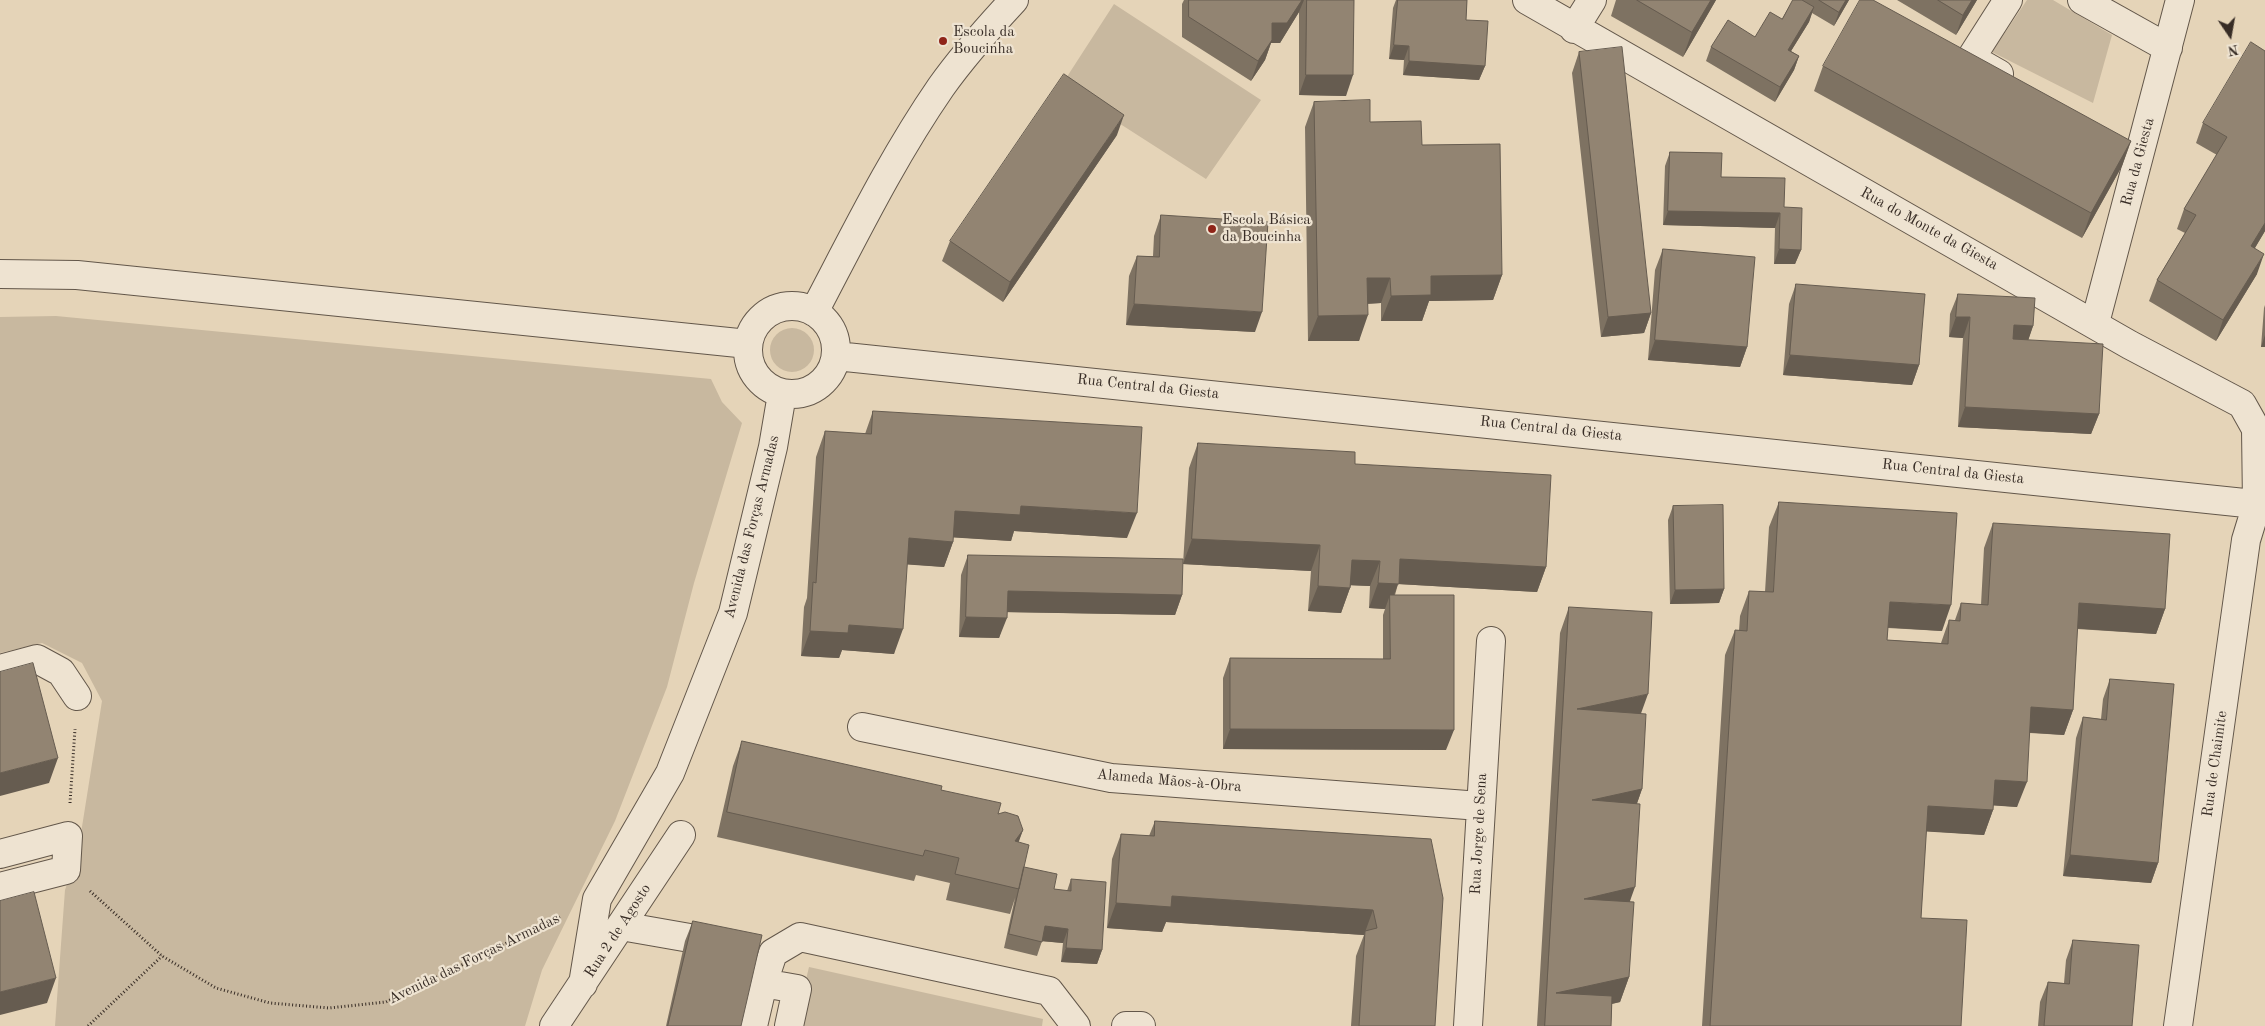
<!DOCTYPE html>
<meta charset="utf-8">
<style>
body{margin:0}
#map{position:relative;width:2265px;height:1026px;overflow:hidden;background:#e5d4b8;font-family:"Old Standard TT",serif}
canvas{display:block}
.north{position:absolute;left:2205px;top:10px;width:50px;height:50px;-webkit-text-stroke:4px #eee3d1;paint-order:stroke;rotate:168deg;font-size:14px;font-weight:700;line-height:20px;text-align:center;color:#382d26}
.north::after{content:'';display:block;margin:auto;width:18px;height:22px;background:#382d26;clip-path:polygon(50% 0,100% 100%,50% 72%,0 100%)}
</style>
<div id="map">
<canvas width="2265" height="1026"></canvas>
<div class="north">N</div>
</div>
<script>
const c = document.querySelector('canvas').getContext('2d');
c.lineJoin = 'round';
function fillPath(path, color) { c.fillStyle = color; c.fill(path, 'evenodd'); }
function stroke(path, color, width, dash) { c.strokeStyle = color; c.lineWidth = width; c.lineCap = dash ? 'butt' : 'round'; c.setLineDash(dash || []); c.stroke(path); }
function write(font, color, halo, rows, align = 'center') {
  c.font = font + ' "Old Standard TT",serif'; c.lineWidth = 4.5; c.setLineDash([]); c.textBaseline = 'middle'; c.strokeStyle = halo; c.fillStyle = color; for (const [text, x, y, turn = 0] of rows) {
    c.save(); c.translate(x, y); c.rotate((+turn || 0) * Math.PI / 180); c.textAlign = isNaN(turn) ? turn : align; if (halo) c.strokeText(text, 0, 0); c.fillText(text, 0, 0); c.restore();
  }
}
const green = new Path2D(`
 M2027 0H2053L2112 35 2093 103 1992 52Z
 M1114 4 1261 100 1206 179 1061 86Z
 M56 316 711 379 722 402 742 423 694 583 667 687 615 821 542 970 525 1026H55L65 890 78 852 102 701 82 663 42 643 0 653V317Z
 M770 350a22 22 0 1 1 44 0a22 22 0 1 1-44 0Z
 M809 967 1043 1019 1042 1026H795Z`);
const path = new Path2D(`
 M70 803 75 729
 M90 891 162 956 216 988 270 1003 329 1008 386 1002 560 917
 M88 1026 162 956`);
const minor = new Path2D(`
 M1527 0 2130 345 2242 404 2256 429 2257 504 2246 540 2178 1026
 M2082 0 2168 48
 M1574 29 1592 0
 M1999 74 1971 58 2008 0
 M0 274 77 275 748 344
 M748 350a44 44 0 1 1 88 0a44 44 0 1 1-88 0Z
 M814 312C854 236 892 158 941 87 963 56 988 28 1014 0
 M2095 323 2180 0
 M836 356 2265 505
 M0 669 37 659 61 672 77 696
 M862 727 1111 778 1480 806
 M0 854 68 836 66 870 0 887
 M621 926 724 944
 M763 983 797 989 789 1026
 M583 984 597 899 670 773 733 613 773 447 782 394
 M554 1026 681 835
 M753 1026 763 983 773 953 800 937 1049 991 1076 1026
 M1126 1026H1141
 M1468 1026 1491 641`);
const wall = new Path2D(`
 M1184 0H1354L1346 96 1299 95V12L1280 43H1271L1265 60 1251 81 1182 37V4Z
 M1396 0H1467L1466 20 1485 66 1479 80 1403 75 1404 60 1389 59 1393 8Z
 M1616 0H1716L1683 57 1611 16Z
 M1793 0H1849L1834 26 1812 13 1809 22 1791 51 1799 56 1794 70 1775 102 1706 61 1711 47 1755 37 1782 19Z
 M1897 0H1977L1956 35Z
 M2265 51V231L2255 248 2257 274 2216 341 2149 301 2157 280 2185 233 2177 229 2184 209 2217 155 2196 143 2203 123Z
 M1579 52 1651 313 1644 333 1601 337 1572 73Z
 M1823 66 2131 141 2122 166 2082 238 1814 91Z
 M1314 102 1370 122 1422 145 1502 275 1493 300 1429 301 1422 321H1381V303L1368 304 1359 341H1308L1305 127Z
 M1117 135 1003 302 942 261 950 241Z
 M1670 152 1784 207 1801 250 1795 264H1774L1775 228 1663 225 1665 166Z
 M1161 215 1255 332 1126 325 1129 276 1137 256H1153L1154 236Z
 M1663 249 1747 347 1740 367 1648 360 1655 270Z
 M1796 284 1919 365 1912 385 1783 375 1789 304Z
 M1958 294 2033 326 2028 340 2099 414 2091 434 1958 427 1963 338 1949 337 1950 314Z
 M2265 305V347H2261L2264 308Z
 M873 411 1127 538 1014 531 1011 541 953 537V542L944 567 907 564 894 654 842 650 839 658 801 656 804 607 807 598 816 457 825 431 865 434Z
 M1198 443 1546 567 1537 592 1398 584 1395 595 1446 750 1223 749V678L1230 658 1383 659V615L1385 609 1369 608 1370 586 1351 585 1341 613 1308 611 1311 571 1183 564 1189 468Z
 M1779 502 1942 631 1888 628 1887 640 1941 643 1949 620H1955L1961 603 1981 605 1984 548 1993 523 2165 609 2156 634 2077 629 2073 710 2064 735 2030 733 2017 807 1993 805V810L1984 835 1926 831 1921 918 1961 1026H1702L1725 655 1735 630 1739 631 1740 616 1749 591 1765 592 1769 527Z
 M1673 506 1724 589 1719 603 1670 604 1668 520Z
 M968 555 1182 595 1175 615 1007 612 999 638 959 637 961 575Z
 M1569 607 1641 713 1642 789 1637 803 1630 902 1629 977 1620 1002 1612 1004 1611 1026H1537L1560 633Z
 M2110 679 2158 863 2151 883 2063 876 2076 738 2083 717 2101 719 2103 699Z
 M742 741 941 790 998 814 1023 830 1018 842 1023 872 1054 889 1067 891 1071 879 1102 950 1097 964 1061 962 1063 943 1042 941 1037 956 1004 948 1015 898 1010 914 946 900 950 883 916 875 914 881 717 837 733 766Z
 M1155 821 1431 839 1435 1026H1351L1356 956 1364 935 1166 922 1162 932 1107 928 1112 859 1121 834 1149 836Z
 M693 921 741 1026H666L685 941Z
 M2073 940 2132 1026H2038L2040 1002 2048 982 2064 983 2066 960Z`);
const shadedWall = new Path2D(`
 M1302 0H1304L1299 12 1280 43H1271L1265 60 1251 81 1272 23Z
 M1711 0H1716L1683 57 1692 32Z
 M1846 0H1849L1834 26 1839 12Z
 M1972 0H1977L1956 35 1963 15Z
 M1814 7 1809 22 1783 64 1788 50Z
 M1394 45 1409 46 1404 60 1389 59Z
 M1799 56 1794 70 1775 102 1780 87Z
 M1409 61 1485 66 1479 80 1403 75Z
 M1306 75H1353L1346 96 1299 95Z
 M1124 115 1117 135 1003 302 1010 282Z
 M2131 141 2122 166 2082 238 2091 213Z
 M1668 211 1780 213 1775 228 1663 225Z
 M2265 223V231L2244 266 2251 246Z
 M1779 249 1801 250 1795 264H1774Z
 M2264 254 2257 274 2216 341 2223 320Z
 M1502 275 1493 300 1429 301 1422 321H1381L1391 296 1431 276Z
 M1367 278H1390L1381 303 1358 304Z
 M1134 304 1262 312 1255 332 1126 325Z
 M1651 313 1644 333 1601 337 1608 317Z
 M1368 315 1359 341H1308L1318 316Z
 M1956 317H1970L1963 338 1949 337Z
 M2014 325 2033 326 2026 347 2007 345Z
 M2265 335V347H2261Z
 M1655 340 1747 347 1740 367 1648 360Z
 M1790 355 1919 365 1912 385 1783 375Z
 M1965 407 2099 414 2091 434 1958 427Z
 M1021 506 1137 513 1127 538 1014 531 1011 541 946 537 955 511Z
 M909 538 953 542 944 567 900 564Z
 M1192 539 1320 545 1311 571 1183 564Z
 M1400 559 1546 567 1537 592 1398 584 1390 606V595L1385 609 1369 608 1378 583Z
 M1352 560 1380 561 1370 586 1343 585Z
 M1318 586 1350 588 1341 613 1308 611Z
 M1724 589 1719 603 1670 604 1675 590Z
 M1008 591 1182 595 1175 615 1000 612Z
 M1890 602 1951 605 1942 631 1880 627Z
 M2079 603 2165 609 2156 634 2070 628Z
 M966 617 1007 618 999 638 959 637Z
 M849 625 903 629 894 654 842 650 839 658 801 656 810 631Z
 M1648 694 1639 719 1577 709Z
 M2031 707 2073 710 2064 735 2022 732Z
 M1230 729 1454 730 1446 750 1223 749Z
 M58 758 49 783 0 796V773Z
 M1995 780 2027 782 2017 807 1986 805Z
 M1642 789 1633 815 1592 800Z
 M1928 806 1993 810 1984 835 1918 831Z
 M1023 830 1014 855 1015 841Z
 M2070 855 2158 863 2151 883 2063 876Z
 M1635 887 1626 912 1584 899Z
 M1172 896 1373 910 1364 935 1166 922 1162 932 1107 928 1116 903Z
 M1045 926 1068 929 1063 943 1040 941Z
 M1066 948 1102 950 1097 964 1061 962Z
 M1629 977 1620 1002 1547 1018 1556 993Z
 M56 978 47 1003 0 1015V992Z`);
const building = new Path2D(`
 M1189 0H1302L1287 23H1272V40L1258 61 1189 17Z
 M1307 0H1354L1353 75H1306Z
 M1398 0H1467L1466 20 1488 21 1485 66 1409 61V46L1394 45Z
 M1637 0H1711L1692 32Z
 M1793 0H1802L1814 7 1788 50 1799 56 1780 87 1711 47 1728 20 1755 37 1770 12 1782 19Z
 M1819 0H1846L1839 12Z
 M1860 0H1873L2131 141 2091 213 1823 66Z
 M1938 0H1972L1963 15Z
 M2251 42 2265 51V223L2251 246 2264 254 2223 320 2157 280 2196 215 2184 209 2227 137 2203 123Z
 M1622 47 1651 313 1608 317 1579 52Z
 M1064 74 1124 115 1010 282 950 241Z
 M1370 100V122L1421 121 1422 145 1500 144 1502 275 1431 276V295L1391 296 1390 278H1367L1368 315 1318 316 1314 102Z
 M1670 152 1722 153 1721 177 1785 178 1784 207 1802 208 1801 250 1779 249 1780 213 1668 211Z
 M1161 215 1268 222 1262 312 1134 304 1137 256 1159 257Z
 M1663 249 1755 257 1747 347 1655 340Z
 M1796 284 1925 294 1919 365 1790 355Z
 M1958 294 2035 298 2033 326 2014 325 2013 339 2103 344 2099 414 1965 407 1970 317H1956Z
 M873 411 1142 427 1137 513 1021 506 1020 515 955 511 953 542 909 538 903 629 849 625 848 633 810 631 813 582 816 583 825 431 871 434Z
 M1198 443 1355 452V464L1551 475 1546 567 1400 559 1399 584 1378 583 1380 561 1352 560 1350 588 1318 586 1320 545 1192 539Z
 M1779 502 1957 513 1951 605 1890 602 1887 640 1948 644 1949 620 1960 621 1961 603 1988 605 1993 523 2170 534 2165 609 2079 603 2073 710 2031 707 2027 782 1995 780 1993 810 1928 806 1921 918 1967 920 1961 1026H1710L1735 630 1747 631 1749 591 1773 592Z
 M1723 505 1724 589 1675 590 1673 506Z
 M968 555 1183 559 1182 595 1008 591 1007 618 966 617Z
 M1390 595H1454V730L1230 729V658L1390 659Z
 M1569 607 1652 612 1648 694 1577 709 1646 714 1642 789 1592 800 1640 804 1635 887 1584 899 1634 902 1629 977 1556 993 1612 996 1611 1026H1545Z
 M33 663 58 758 0 773V672Z
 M2110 679 2174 684 2158 863 2070 855 2083 717 2106 720Z
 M742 741 942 786 941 790 1001 803 998 814 1005 812 1018 816 1023 830 1015 841 1029 845 1019 889 955 874 959 858 925 850 923 856 727 812Z
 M1155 821 1431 839 1443 898 1435 1026H1359L1365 931 1377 928 1373 910 1172 896 1171 907 1116 903 1121 834 1154 836Z
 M1024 867 1057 874 1054 889 1071 891V879L1106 882 1102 950 1066 948 1068 929 1045 926 1042 942 1009 934Z
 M34 892 56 978 0 992V901Z
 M693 921 762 935 741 1026H668Z
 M2073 940 2139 945 2132 1026H2044L2048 982 2069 984Z`);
const markers = [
 [943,41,5,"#8f2418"],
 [1212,229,5,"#8f2418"]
];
const poiNames = [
 ["Escola da",953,32],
 ["Boucinha",953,49],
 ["Escola Básica",1222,220],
 ["da Boucinha",1222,237]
];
const streetNames = [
 ["Rua da Giesta",2138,162,-75],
 ["Rua do Monte da Giesta",1929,229,29],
 ["Rua Central da Giesta",1148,387,6],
 ["Rua Central da Giesta",1551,429,6],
 ["Rua Central da Giesta",1953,472,6],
 ["Avenida das Forças Armadas",752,527,-76],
 ["Rua de Chaimite",2215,764,-82],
 ["Alameda Mãos-à-Obra",1169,781,5],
 ["Rua Jorge de Sena",1479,834,-87],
 ["Rua 2 de Agosto",618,931,-57],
 ["Avenida das Forças Armadas",474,959,-26]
];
fillPath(green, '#c8b89f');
stroke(minor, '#63574a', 30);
stroke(path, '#382d26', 3, [1, 2.5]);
stroke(minor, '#eee3d1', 28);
fillPath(wall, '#7e7262');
fillPath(shadedWall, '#665c50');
fillPath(building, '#928472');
stroke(building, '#665c50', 1);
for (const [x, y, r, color] of markers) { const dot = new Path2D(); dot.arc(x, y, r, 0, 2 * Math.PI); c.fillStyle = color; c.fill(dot); stroke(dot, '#eee3d1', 2); }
write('15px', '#382d26', '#eee3d1', poiNames, 'left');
write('15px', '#382d26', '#eee3d1', streetNames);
</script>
